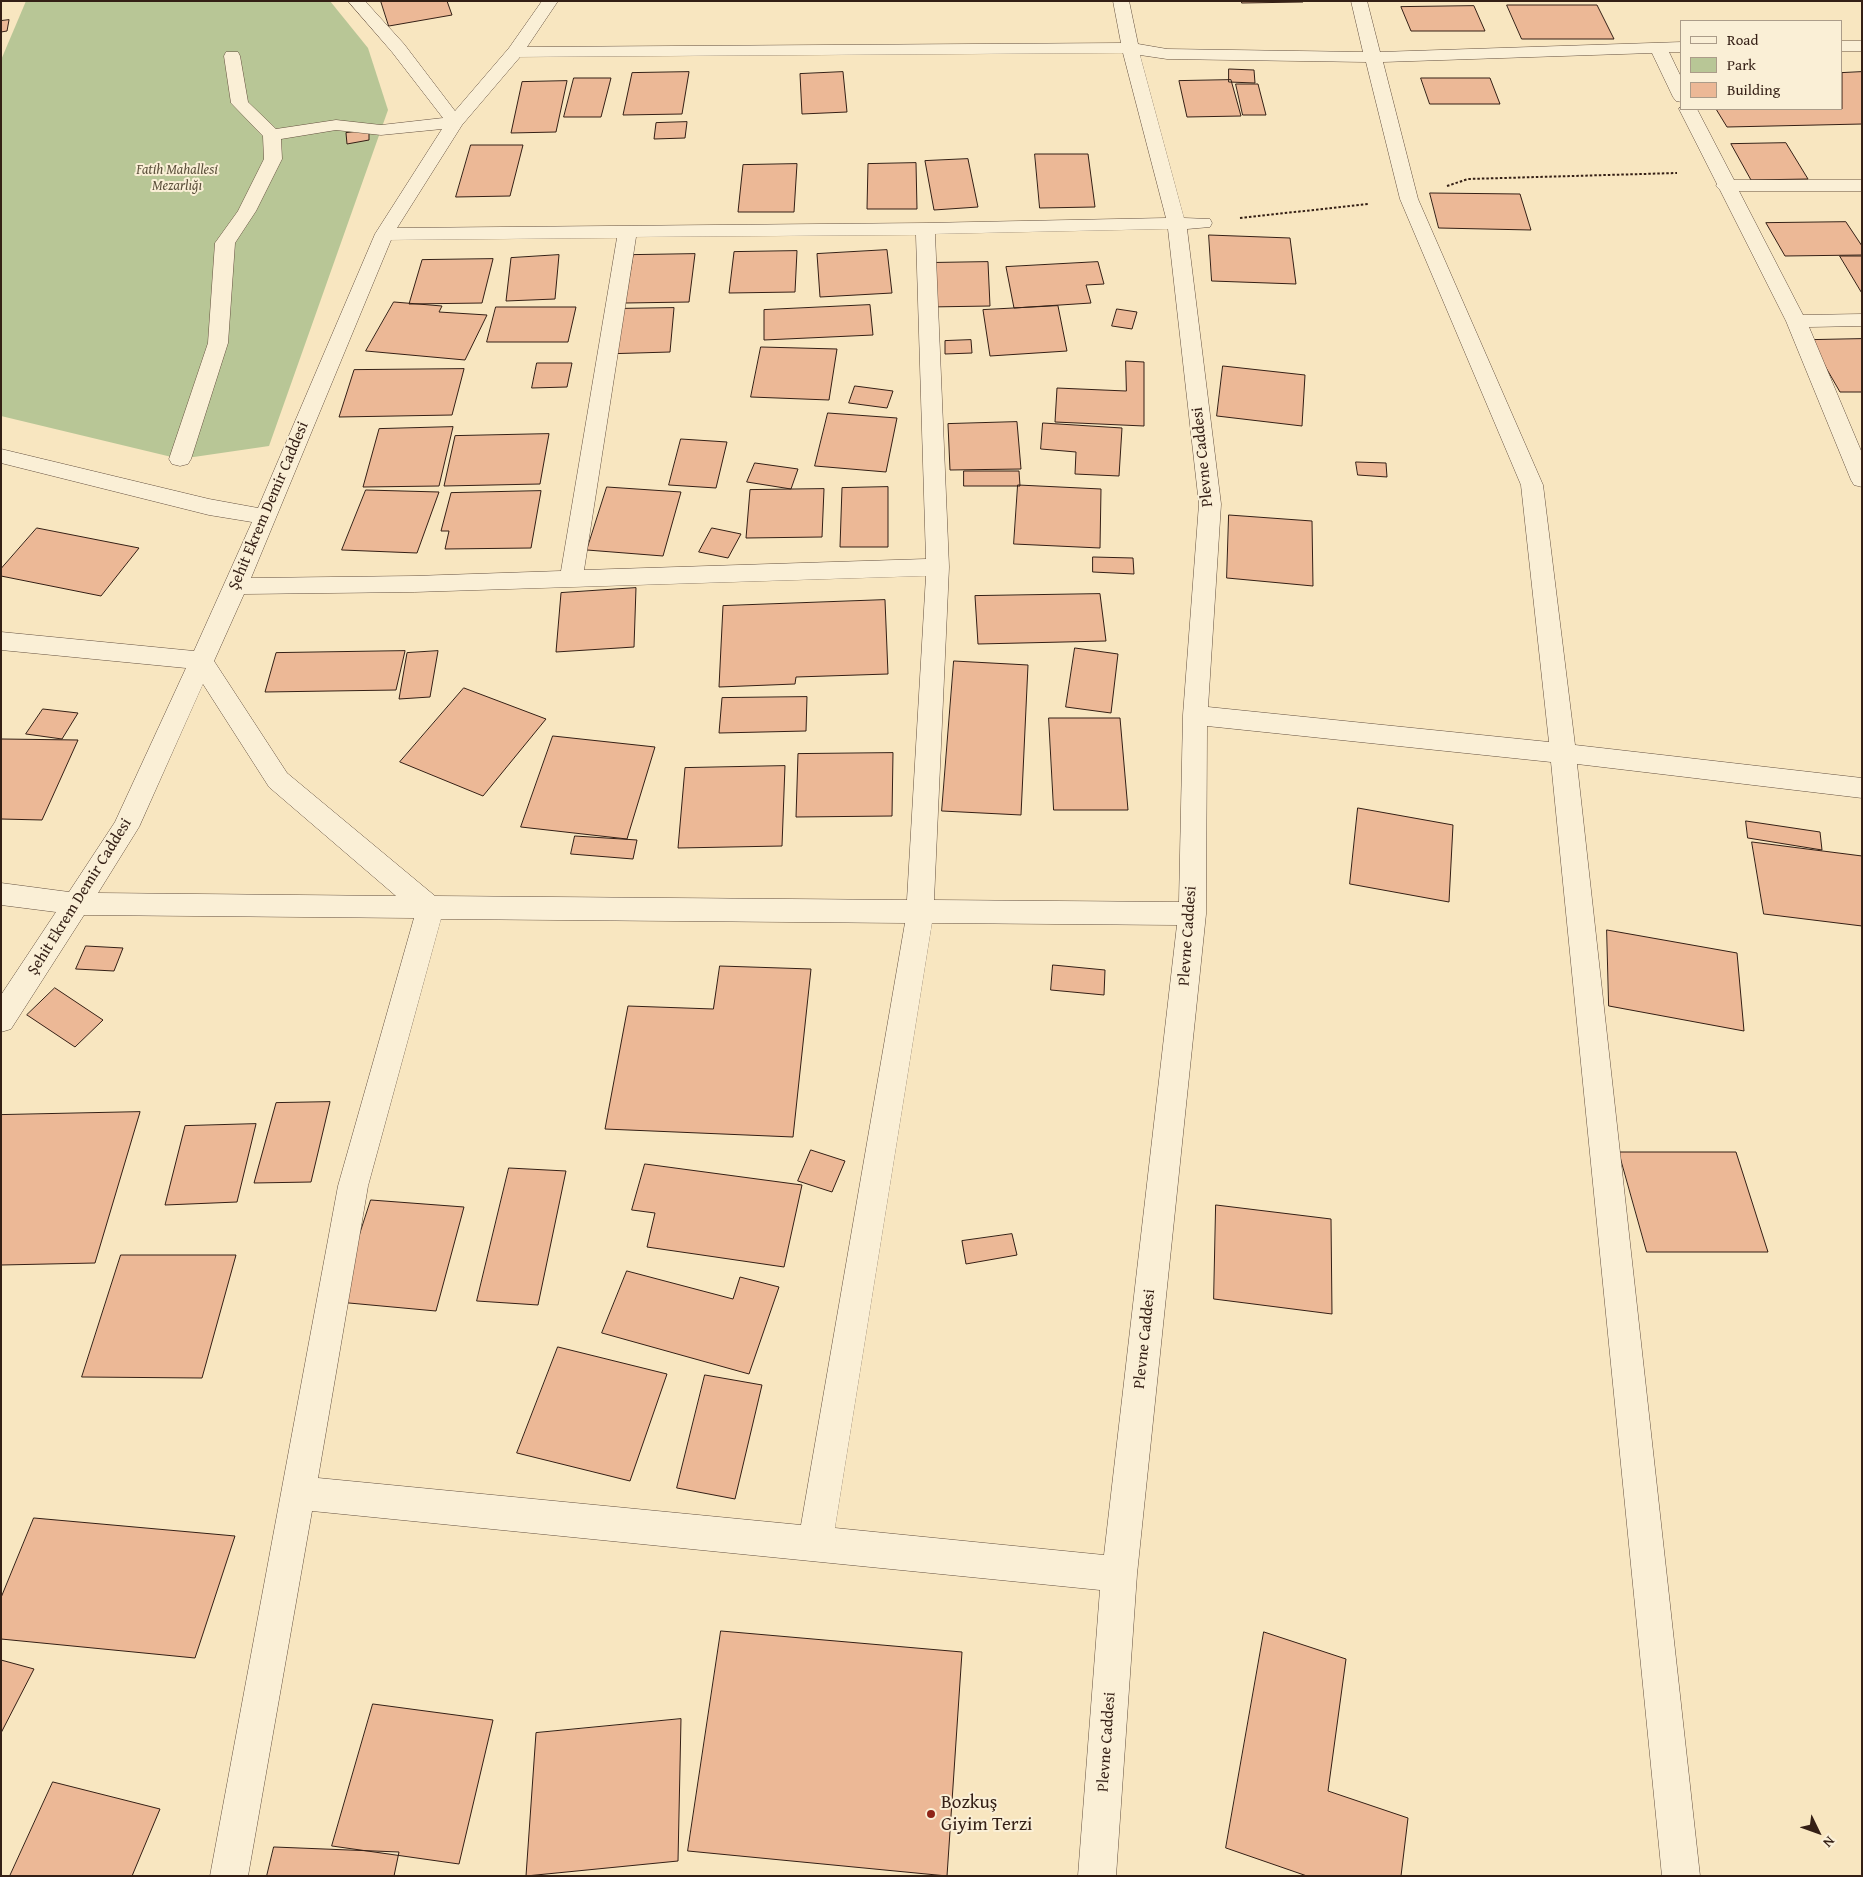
<!DOCTYPE html>
<meta charset="utf-8">
<style>
body{margin:0}
#map{position:relative;width:1863px;height:1877px;overflow:hidden;background:#f8e6c0;font-family:"Gentium Book Plus",serif}
canvas{display:block}
.frame{position:absolute;inset:0;border:2px solid #341f15;pointer-events:none}
.legend{position:absolute;left:1680px;top:20px;width:162px;height:90px;box-sizing:border-box;background:#faefd6;border:1px solid #ab9c89;margin:0;padding:6px 9px;list-style:none;font-size:15px;color:#341f15}
.legend li{display:flex;align-items:center;gap:10px;height:25px}
.legend b{width:25px;border:1px solid #ab9c89}
.north{position:absolute;left:1793px;top:1807px;width:50px;height:50px;-webkit-text-stroke:4px #faefd6;paint-order:stroke;rotate:132deg;font-size:14px;font-weight:700;line-height:20px;text-align:center;color:#341f15}
.north::after{content:'';display:block;margin:auto;width:18px;height:22px;background:#341f15;clip-path:polygon(50% 0,100% 100%,50% 72%,0 100%)}
</style>
<div id="map">
<canvas width="1863" height="1877"></canvas>
<div class="frame"></div>
<ul class="legend">
<li><b style="height:6px;background:#faefd6"></b>Road</li>
<li><b style="height:14px;background:#b8c696"></b>Park</li>
<li><b style="height:14px;background:#ecb896"></b>Building</li>
</ul>
<div class="north">N</div>
</div>
<script>
const c = document.querySelector('canvas').getContext('2d');
c.lineJoin = 'round';
function fillPath(path, color) { c.fillStyle = color; c.fill(path, 'evenodd'); }
function stroke(path, color, width, dash) { c.strokeStyle = color; c.lineWidth = width; c.lineCap = dash ? 'butt' : 'round'; c.setLineDash(dash || []); c.stroke(path); }
function write(font, color, halo, rows, align = 'center') {
  c.font = font + ' "Gentium Book Plus",serif'; c.lineWidth = 4; c.setLineDash([]); c.textBaseline = 'middle'; c.strokeStyle = halo; c.fillStyle = color; for (const [text, x, y, turn = 0] of rows) {
    c.save(); c.translate(x, y); c.rotate((+turn || 0) * Math.PI / 180); c.textAlign = isNaN(turn) ? turn : align; if (halo) c.strokeText(text, 0, 0); c.fillText(text, 0, 0); c.restore();
  }
}
const green = new Path2D(`
 M26 1H330L368 48 388 110 269 446 180 459 1 416V60Z`);
const building = new Path2D(`
 M381 1H447L452 15 389 26Z
 M1242 1H1303V2L1242 3Z
 M1507 5H1597L1614 39H1522Z
 M1474 6 1485 31H1411L1401 7Z
 M9 20 7 31 1 32V21Z
 M1229 69 1254 70 1255 83 1229 82Z
 M689 72 682 114 623 115 632 73Z
 M843 72 847 112 802 114 800 74Z
 M1862 72V124L1727 127 1716 109H1842V73Z
 M574 78H611L601 117H564Z
 M1421 78H1490L1500 104H1430Z
 M1231 80 1241 116 1187 117 1179 81Z
 M567 81 556 132 511 133 522 82Z
 M1236 84H1258L1266 115H1243Z
 M687 122 685 138 654 139 656 123Z
 M369 130V140L347 144 346 133Z
 M1786 143 1808 179 1751 180 1731 144Z
 M471 145H523L510 196 456 197Z
 M1035 154H1088L1095 207 1040 208Z
 M968 159 978 207 934 210 925 161Z
 M916 163 917 209H867L868 164Z
 M797 164 794 212H738L743 165Z
 M1430 193 1520 194 1531 230 1439 228Z
 M1846 222 1862 246V255L1785 256 1766 223Z
 M1209 235 1290 238 1296 284 1212 281Z
 M887 250 892 293 820 297 817 254Z
 M797 251 795 292 729 293 734 252Z
 M695 254 689 302 625 303 633 255Z
 M559 255 555 299 506 301 511 258Z
 M1840 256H1862V293Z
 M493 259 482 303 409 304 422 260Z
 M988 262 990 306 928 307 927 263Z
 M1098 262 1104 284 1086 285 1091 303 1014 308 1006 267Z
 M394 302 442 306 439 312 487 315 465 360 366 351Z
 M870 305 873 335 764 340V310Z
 M1058 306 1067 351 990 356 983 310Z
 M496 307H576L568 342H487Z
 M674 308 670 352 602 354 608 309Z
 M1117 309 1137 312 1132 329 1112 326Z
 M1862 339V392H1840L1810 340Z
 M971 340 972 353 945 354V341Z
 M761 347 837 349 829 400 751 397Z
 M1126 361 1144 362V426L1055 422 1057 388 1126 391Z
 M537 363H572L567 387 532 388Z
 M1223 366 1305 375 1302 426 1217 416Z
 M464 369 452 415 339 417 354 370Z
 M855 386 893 391 887 408 849 403Z
 M828 413 897 418 886 472 815 466Z
 M1017 422 1021 469 950 470 948 424Z
 M1043 423 1122 428 1119 476 1075 474 1076 452 1041 449Z
 M453 427 439 486 363 487 379 429Z
 M549 434 540 484 444 486 455 436Z
 M681 439 727 442 716 488 669 485Z
 M1356 462 1386 463 1387 477 1358 475Z
 M755 463 798 469 791 489 747 482Z
 M964 471H1019L1020 486H964Z
 M1018 485 1101 489 1100 548 1014 544Z
 M607 487 681 492 663 556 587 550Z
 M888 487V547H840L842 488Z
 M824 489 822 537 746 538 750 490Z
 M366 490 439 492 417 553 342 550Z
 M541 491 531 548 445 549 449 531H441L451 493Z
 M1229 515 1312 521 1313 586 1227 578Z
 M37 528 139 548 101 596 1 576V569Z
 M712 528 741 534 728 558 699 552Z
 M1093 557 1133 558 1134 574 1093 572Z
 M636 588 634 647 556 652 561 593Z
 M1100 594 1106 641 978 644 975 596Z
 M885 600 888 674 796 677 795 684 719 687 723 606Z
 M1075 648 1118 654 1111 713 1066 707Z
 M405 651 396 690 265 692 276 653Z
 M438 651 430 697 399 699 407 653Z
 M954 661 1028 665 1021 815 942 811Z
 M464 688 546 719 483 796 400 762Z
 M807 697 806 731 719 733 722 698Z
 M43 709 78 713 62 739 26 734Z
 M1049 718H1120L1128 810H1054Z
 M553 736 655 747 627 839 521 827Z
 M1 739 78 740 42 820 1 819Z
 M893 753 892 816 796 817 798 754Z
 M785 766 782 846 678 848 685 768Z
 M1358 808 1453 825 1449 902 1350 884Z
 M1746 821 1820 832 1822 850 1748 838Z
 M575 836 637 840 633 859 571 854Z
 M1752 842 1862 856V926L1764 914Z
 M1607 930 1737 953 1744 1031 1609 1006Z
 M86 946 123 948 114 971 76 969Z
 M1053 965 1105 970 1104 995 1051 990Z
 M720 966 811 969 793 1137 605 1129 628 1006 713 1009Z
 M55 988 103 1020 75 1047 27 1015Z
 M330 1102 311 1182 254 1183 276 1103Z
 M140 1112 95 1263 1 1265V1115Z
 M256 1124 237 1202 165 1205 185 1126Z
 M811 1150 845 1161 832 1192 798 1181Z
 M1619 1152H1736L1768 1252H1647Z
 M645 1164 802 1185 784 1267 647 1247 655 1213 632 1210Z
 M509 1168 566 1171 538 1305 477 1301Z
 M371 1200 464 1207 436 1311 338 1302Z
 M1216 1205 1331 1219 1332 1314 1214 1299Z
 M1012 1234 1017 1255 966 1264 962 1241Z
 M121 1255H236L202 1378 82 1377Z
 M627 1271 733 1299 740 1277 779 1287 749 1374 602 1333Z
 M558 1347 667 1374 630 1481 517 1453Z
 M705 1375 762 1385 735 1499 677 1488Z
 M34 1518 235 1536 195 1658 1 1639V1598Z
 M721 1631 962 1652 947 1876 688 1851Z
 M1264 1632 1346 1659 1328 1791 1408 1818 1401 1876H1307L1226 1848Z
 M1 1660 34 1669 1 1733Z
 M373 1704 493 1720 459 1864 332 1846Z
 M681 1719 678 1861 526 1876 536 1733Z
 M53 1782 160 1809 132 1876H10Z
 M274 1847 399 1852 394 1876H267Z`);
const path = new Path2D(`
 M1447 186 1468 179 1677 173
 M1240 218 1368 204`);
const minor = new Path2D(`
 M348 1H365L404 44 455 111 509 48 542 1H558L527 47 1121 43 1113 1H1129L1138 44 1167 49 1363 52 1351 1H1367L1380 52 1682 42V52H1669L1682 79V102L1676 101 1673 97 1652 53 1383 62 1418 199 1543 485 1575 745 1862 778V798L1577 764 1700 1876H1662L1551 762 1207 726 1206 914 1137 1574 1116 1876H1078L1100 1590 312 1511 248 1876H210L338 1186 414 918 84 915 11 1029 1 1032V995L56 912 1 905V883L69 892 115 822 186 668 1 650V632L194 651 252 522 209 515 1 463V449L209 499 258 508 375 234 442 129 381 135 336 130 281 139 282 159 256 211 235 243 228 343 191 459 188 464 180 466 172 464 169 459 208 343 215 243 238 211 264 159 263 136 231 103 224 56 226 52H238L240 56 248 102 276 129 336 120 381 125 443 118 392 52ZM1123 53 1166 218 925 223 397 228 462 125 520 57ZM1140 55 1167 59 1366 62 1400 199 1521 485 1549 742 1208 707 1221 504 1187 229 1210 227 1212 223 1210 219 1184 218ZM1168 229 1199 504 1183 715 1179 902 934 900 949 567 935 234ZM916 235 926 559 584 570 636 237ZM617 238 561 571 414 576 251 578 391 240ZM926 576 907 900 435 896 287 773 214 661 244 594 414 592ZM203 684 269 787 396 896 98 893 139 827ZM441 919 905 923 801 1525 318 1478 368 1186ZM932 923 1177 925 1104 1555 835 1528Z
 M1842 41H1862V51H1842Z
 M1682 105V109H1697L1734 180H1862V191H1739L1803 315 1862 314V326L1809 327 1862 453V487L1854 485 1851 480 1786 321 1720 190 1716 186 1717 184 1679 109Z`);
const markers = [
 [931,1814,5,"#8f2418"]
];
const farParknames = [
 ["Fatih Mahallesi",177,170],
 ["Mezarlığı",177,186]
];
const streetNames = [
 ["Plevne Caddesi",1203,457,-96],
 ["Şehit Ekrem Demir Caddesi",269,506,-67],
 ["Şehit Ekrem Demir Caddesi",80,897,-58],
 ["Plevne Caddesi",1188,936,-86],
 ["Plevne Caddesi",1145,1339,-84],
 ["Plevne Caddesi",1107,1742,-86]
];
const nearPoinames = [
 ["Bozkuş",941,1803],
 ["Giyim Terzi",941,1825]
];
fillPath(green, '#b8c696');
fillPath(building, '#ecb896');
stroke(building, '#341f15', 1);
stroke(minor, '#655140', 1);
stroke(path, '#341f15', 2, [2.5, 2]);
fillPath(minor, '#faefd6');
for (const [x, y, r, color] of markers) { const dot = new Path2D(); dot.arc(x, y, r, 0, 2 * Math.PI); c.fillStyle = color; c.fill(dot); stroke(dot, '#faefd6', 2); }
write('italic 14px', '#5c513c', '#faefd6', farParknames);
write('16px', '#341f15', '#faefd6', streetNames);
write('19px', '#341f15', '#faefd6', nearPoinames, 'left');
</script>
